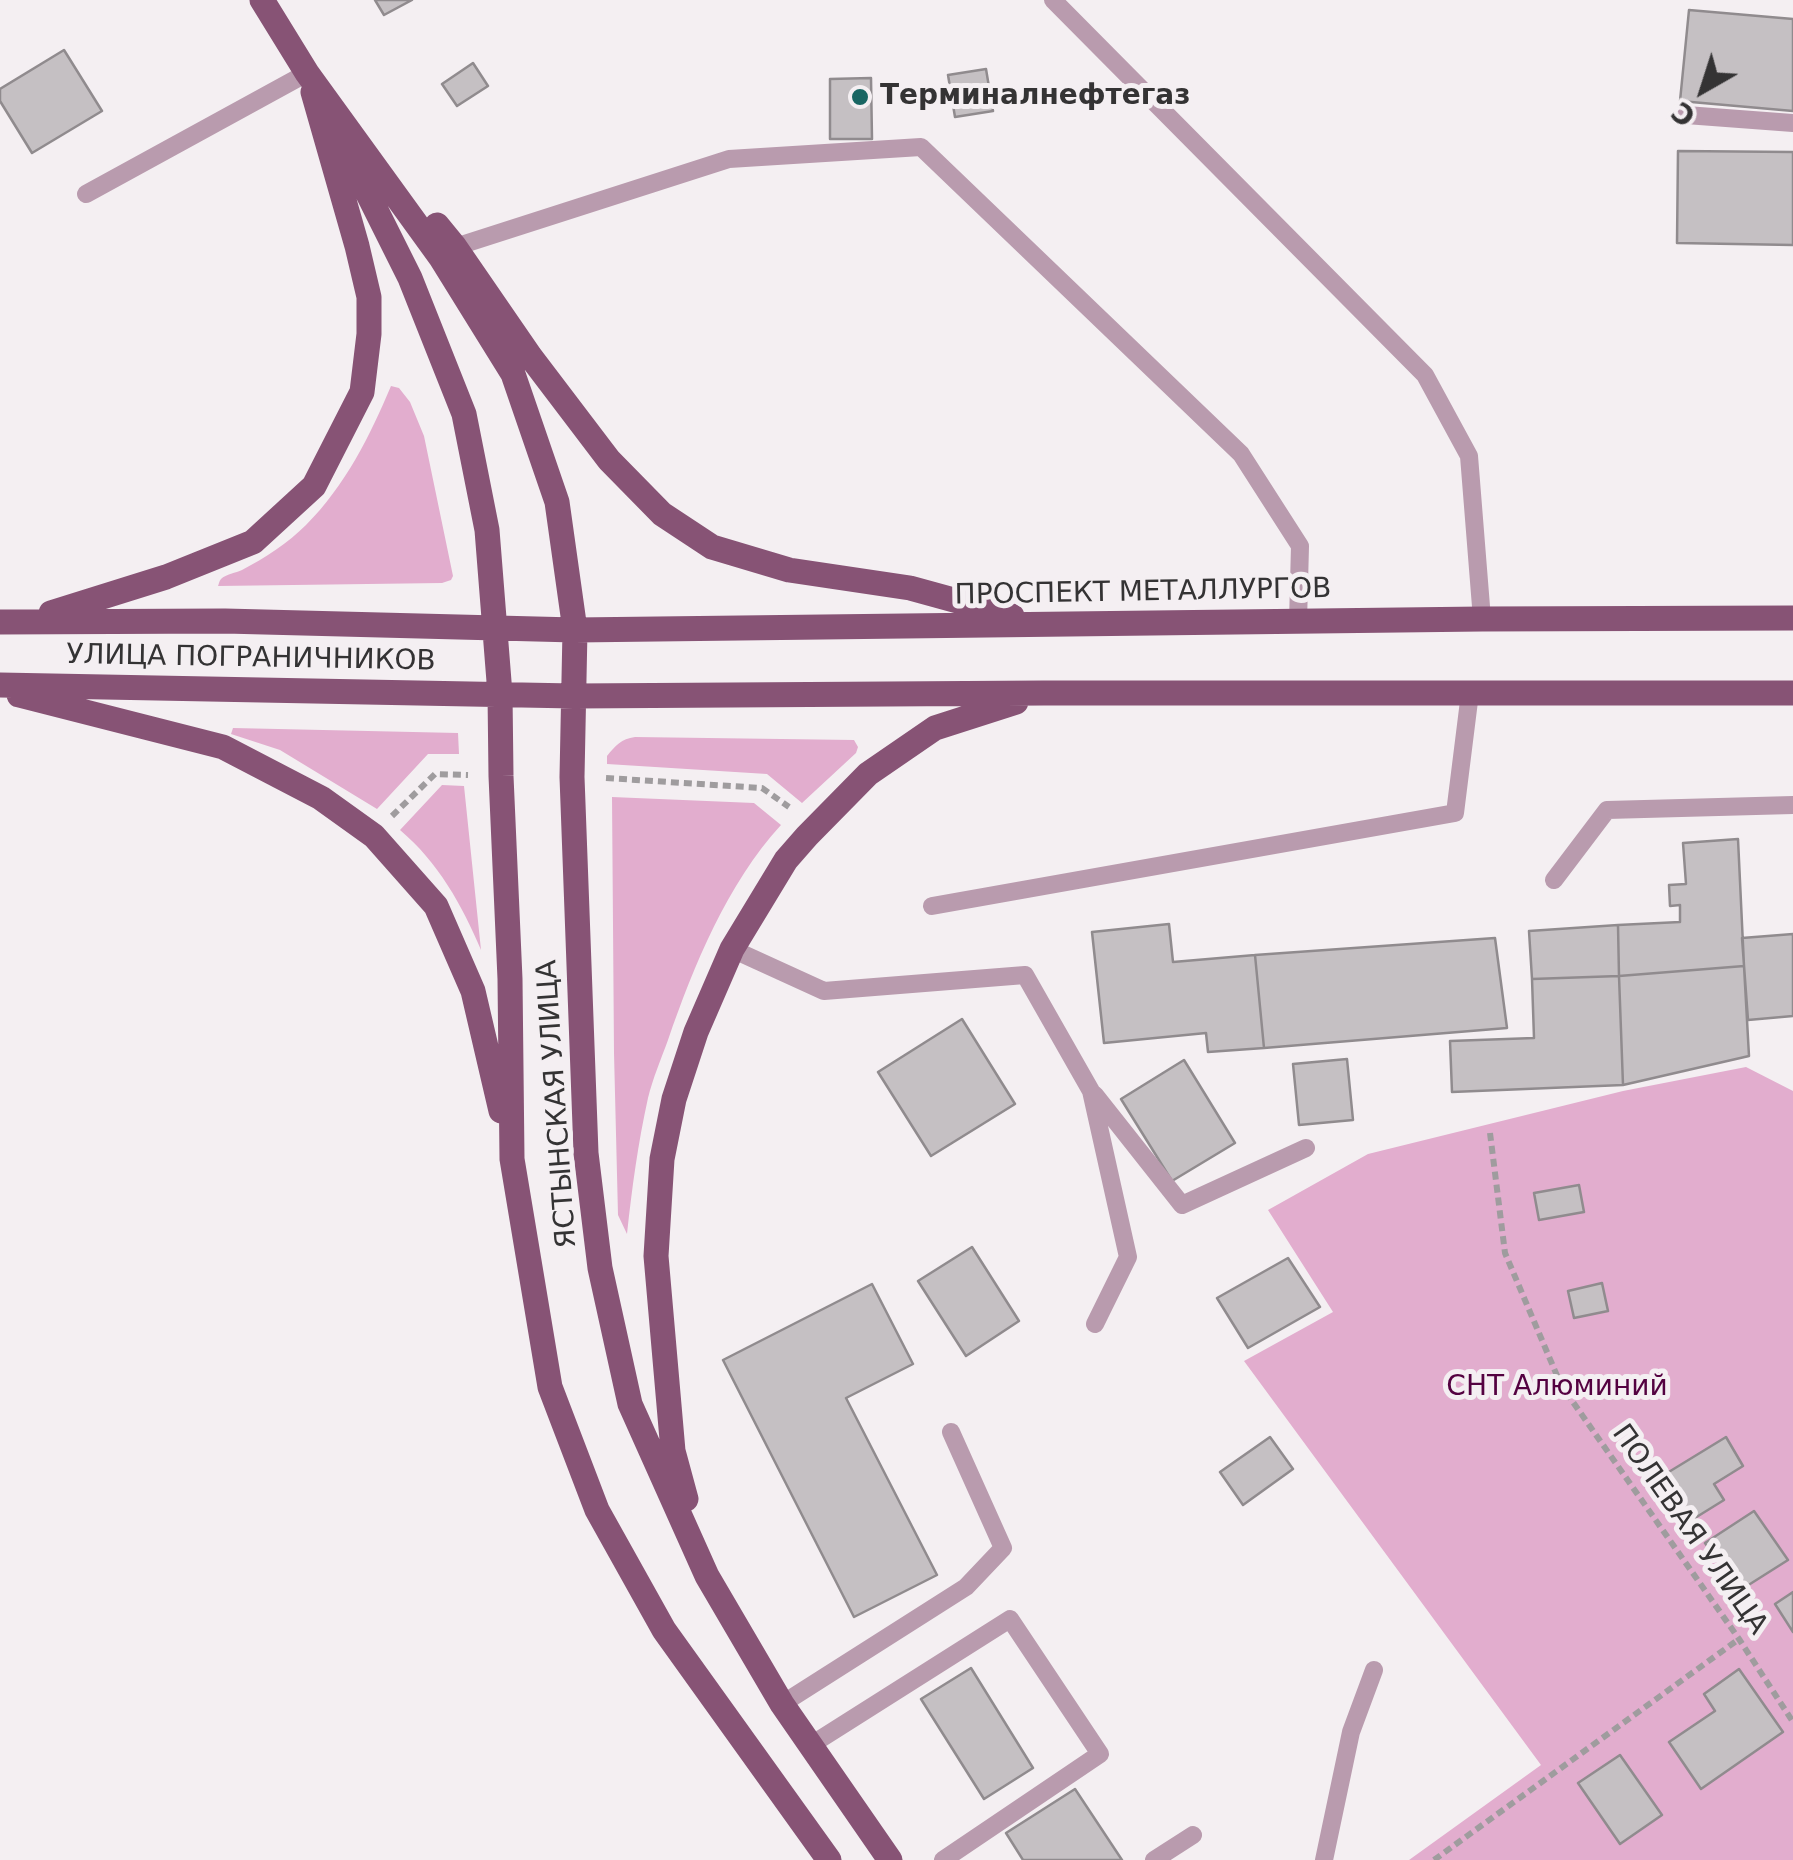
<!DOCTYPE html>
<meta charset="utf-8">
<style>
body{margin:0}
#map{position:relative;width:1793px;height:1860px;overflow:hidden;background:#f4eff2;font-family:"DejaVu Sans",sans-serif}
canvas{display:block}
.north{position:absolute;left:1653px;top:40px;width:100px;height:100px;-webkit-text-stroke:8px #f4eff2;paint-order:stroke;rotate:219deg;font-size:28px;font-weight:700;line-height:40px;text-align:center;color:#343334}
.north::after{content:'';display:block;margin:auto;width:35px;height:45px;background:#343334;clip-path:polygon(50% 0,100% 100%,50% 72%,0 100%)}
</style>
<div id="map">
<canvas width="1793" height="1860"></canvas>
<div class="north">С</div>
</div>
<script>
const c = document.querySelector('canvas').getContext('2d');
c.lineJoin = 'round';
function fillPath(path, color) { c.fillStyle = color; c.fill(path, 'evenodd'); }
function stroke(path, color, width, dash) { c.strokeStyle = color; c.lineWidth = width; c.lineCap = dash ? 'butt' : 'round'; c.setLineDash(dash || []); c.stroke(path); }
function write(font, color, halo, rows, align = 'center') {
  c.font = font + ' "DejaVu Sans",sans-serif'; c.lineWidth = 10; c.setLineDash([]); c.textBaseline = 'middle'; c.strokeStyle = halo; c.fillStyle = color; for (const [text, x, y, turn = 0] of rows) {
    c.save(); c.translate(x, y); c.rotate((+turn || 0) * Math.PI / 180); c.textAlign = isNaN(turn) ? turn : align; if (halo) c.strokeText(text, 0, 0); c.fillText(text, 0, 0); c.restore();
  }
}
const green = new Path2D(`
 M391 386 399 388 410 402 424 436 453 576 451 580 442 583 218 586C219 584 219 581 221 579 226 574 236 573 242 570 265 558 288 543 306 525 345 486 370 436 391 386Z
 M233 728 458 733 459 754H428L377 809 280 750 231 734Z
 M635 737 854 740 858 747 856 753 802 803 767 774 607 764V756C616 745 621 739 635 737Z
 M442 785 464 786 481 950C462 905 438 862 400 830Z
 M612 797 754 803 781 825C727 884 694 965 668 1040 661 1059 653 1078 648 1098 638 1143 632 1188 627 1234L618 1215 614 1053Z
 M1746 1067 1793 1091V1860H1409L1541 1765 1244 1361 1333 1312 1268 1210 1368 1154 1623 1091Z`);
const building = new Path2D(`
 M375 0H412L384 15Z
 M1689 10 1793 19V111L1680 101Z
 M64 50 102 111 32 153 0 101V89Z
 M473 63 488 86 457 106 442 84Z
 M986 69 993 111 955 117 948 75Z
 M871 78 872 139H830V79Z
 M1678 151 1793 152V245L1677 243Z
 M1738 839 1744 966 1619 976 1618 925 1680 922V905L1670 906 1669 885 1686 884 1683 843Z
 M1169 924 1173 962 1255 955 1264 1048 1208 1052 1206 1033 1104 1043 1092 932Z
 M1618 925 1619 976 1532 979 1529 931Z
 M1793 934V1016L1748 1020 1742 938Z
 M1495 938 1507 1028 1264 1048 1255 955Z
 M1744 966 1749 1056 1623 1085 1619 976Z
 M1619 976 1623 1085 1452 1092 1450 1041 1534 1038 1532 979Z
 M962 1019 1015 1104 931 1156 878 1072Z
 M1347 1059 1353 1120 1299 1125 1293 1064Z
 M1184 1060 1235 1143 1172 1181 1121 1099Z
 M1579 1185 1584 1212 1539 1220 1534 1193Z
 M972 1247 1019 1321 966 1356 918 1281Z
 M1288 1258 1320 1307 1248 1348 1217 1298Z
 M1602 1283 1608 1311 1574 1318 1568 1291Z
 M872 1284 913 1364 846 1398 937 1575 854 1617 723 1360Z
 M1270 1437 1293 1469 1243 1505 1220 1472Z
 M1726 1437 1743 1466 1714 1484 1724 1500 1682 1526 1654 1481Z
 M1754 1511 1788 1560 1739 1591 1705 1543Z
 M1793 1592V1632L1775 1604Z
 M971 1668 1033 1768 984 1799 921 1699Z
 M1739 1669 1783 1732 1701 1789 1669 1742 1715 1711 1704 1694Z
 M1620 1755 1662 1815 1620 1844 1578 1783Z
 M1075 1789 1122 1860H1023L1006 1833Z`);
const path = new Path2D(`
 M606 778 762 788 789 807
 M392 816 435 774 468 775
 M1490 1133 1505 1253 1561 1385 1739 1639 1793 1722
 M1434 1860 1739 1639`);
const lane = new Path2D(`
 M1053 0 1425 375 1469 456 1482 619
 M1686 115 1793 123
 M86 194 307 73
 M455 247 729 159 921 147 1241 454 1300 546 1298 622
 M1554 880 1607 810 1793 805
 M932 906 1455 813 1470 693
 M732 949 824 991 1025 975 1091 1091 1128 1257 1095 1324
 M1095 1095 1182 1205 1306 1148
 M782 1704 966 1587 1003 1548 951 1432
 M811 1745 1010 1619 1100 1754 943 1860
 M1154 1860 1193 1835
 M1324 1860 1351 1732 1374 1670`);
const primary = new Path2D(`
 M262 0 307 73 441 258 513 374 557 502 575 630 572 777 586 1153 600 1268 630 1404 707 1576 782 1704 890 1860
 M341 140 410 278 464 414 487 530 500 694 501 776 510 979 512 1159 550 1387 597 1510 664 1630 829 1860
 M437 225 455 247 530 356 609 460 662 514 712 547 789 570 910 588 1012 616
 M51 613 166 577 253 542 314 486 362 392 369 334V297L357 246 313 92
 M0 622 225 621 575 630 1482 619 1793 618
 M0 685 574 696 1044 693H1793
 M19 695 223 747 321 798 374 836 436 906 473 991 501 1111
 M686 1499 673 1451 656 1256 662 1159 674 1099 696 1032 732 949 786 860 807 836 868 774 935 728 1016 702`);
const markers = [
 [860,97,10,"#196663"]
];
const poiNames = [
 ["Терминалнефтегаз",880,97]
];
const streetNames = [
 ["ПРОСПЕКТ МЕТАЛЛУРГОВ",1143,593,-1],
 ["УЛИЦА ПОГРАНИЧНИКОВ",251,659,1],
 ["ЯСТЫНСКАЯ УЛИЦА",558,1104,-94],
 ["ПОЛЕВАЯ УЛИЦА",1689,1530,55]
];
const parkNames = [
 ["СНТ Алюминий",1557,1388]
];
fillPath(green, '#e2adce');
fillPath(building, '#c5c0c3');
stroke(building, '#908b8e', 2.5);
stroke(path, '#9f9c9e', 6, [8, 5]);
stroke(lane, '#b99bae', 18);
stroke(primary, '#875375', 25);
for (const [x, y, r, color] of markers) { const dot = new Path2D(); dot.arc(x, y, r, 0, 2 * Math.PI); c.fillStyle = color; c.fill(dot); stroke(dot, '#f4eff2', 4); }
write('bold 28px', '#343334', '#f4eff2', poiNames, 'left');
write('28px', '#343334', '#f4eff2', streetNames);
write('28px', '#540241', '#f4eff2', parkNames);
</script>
